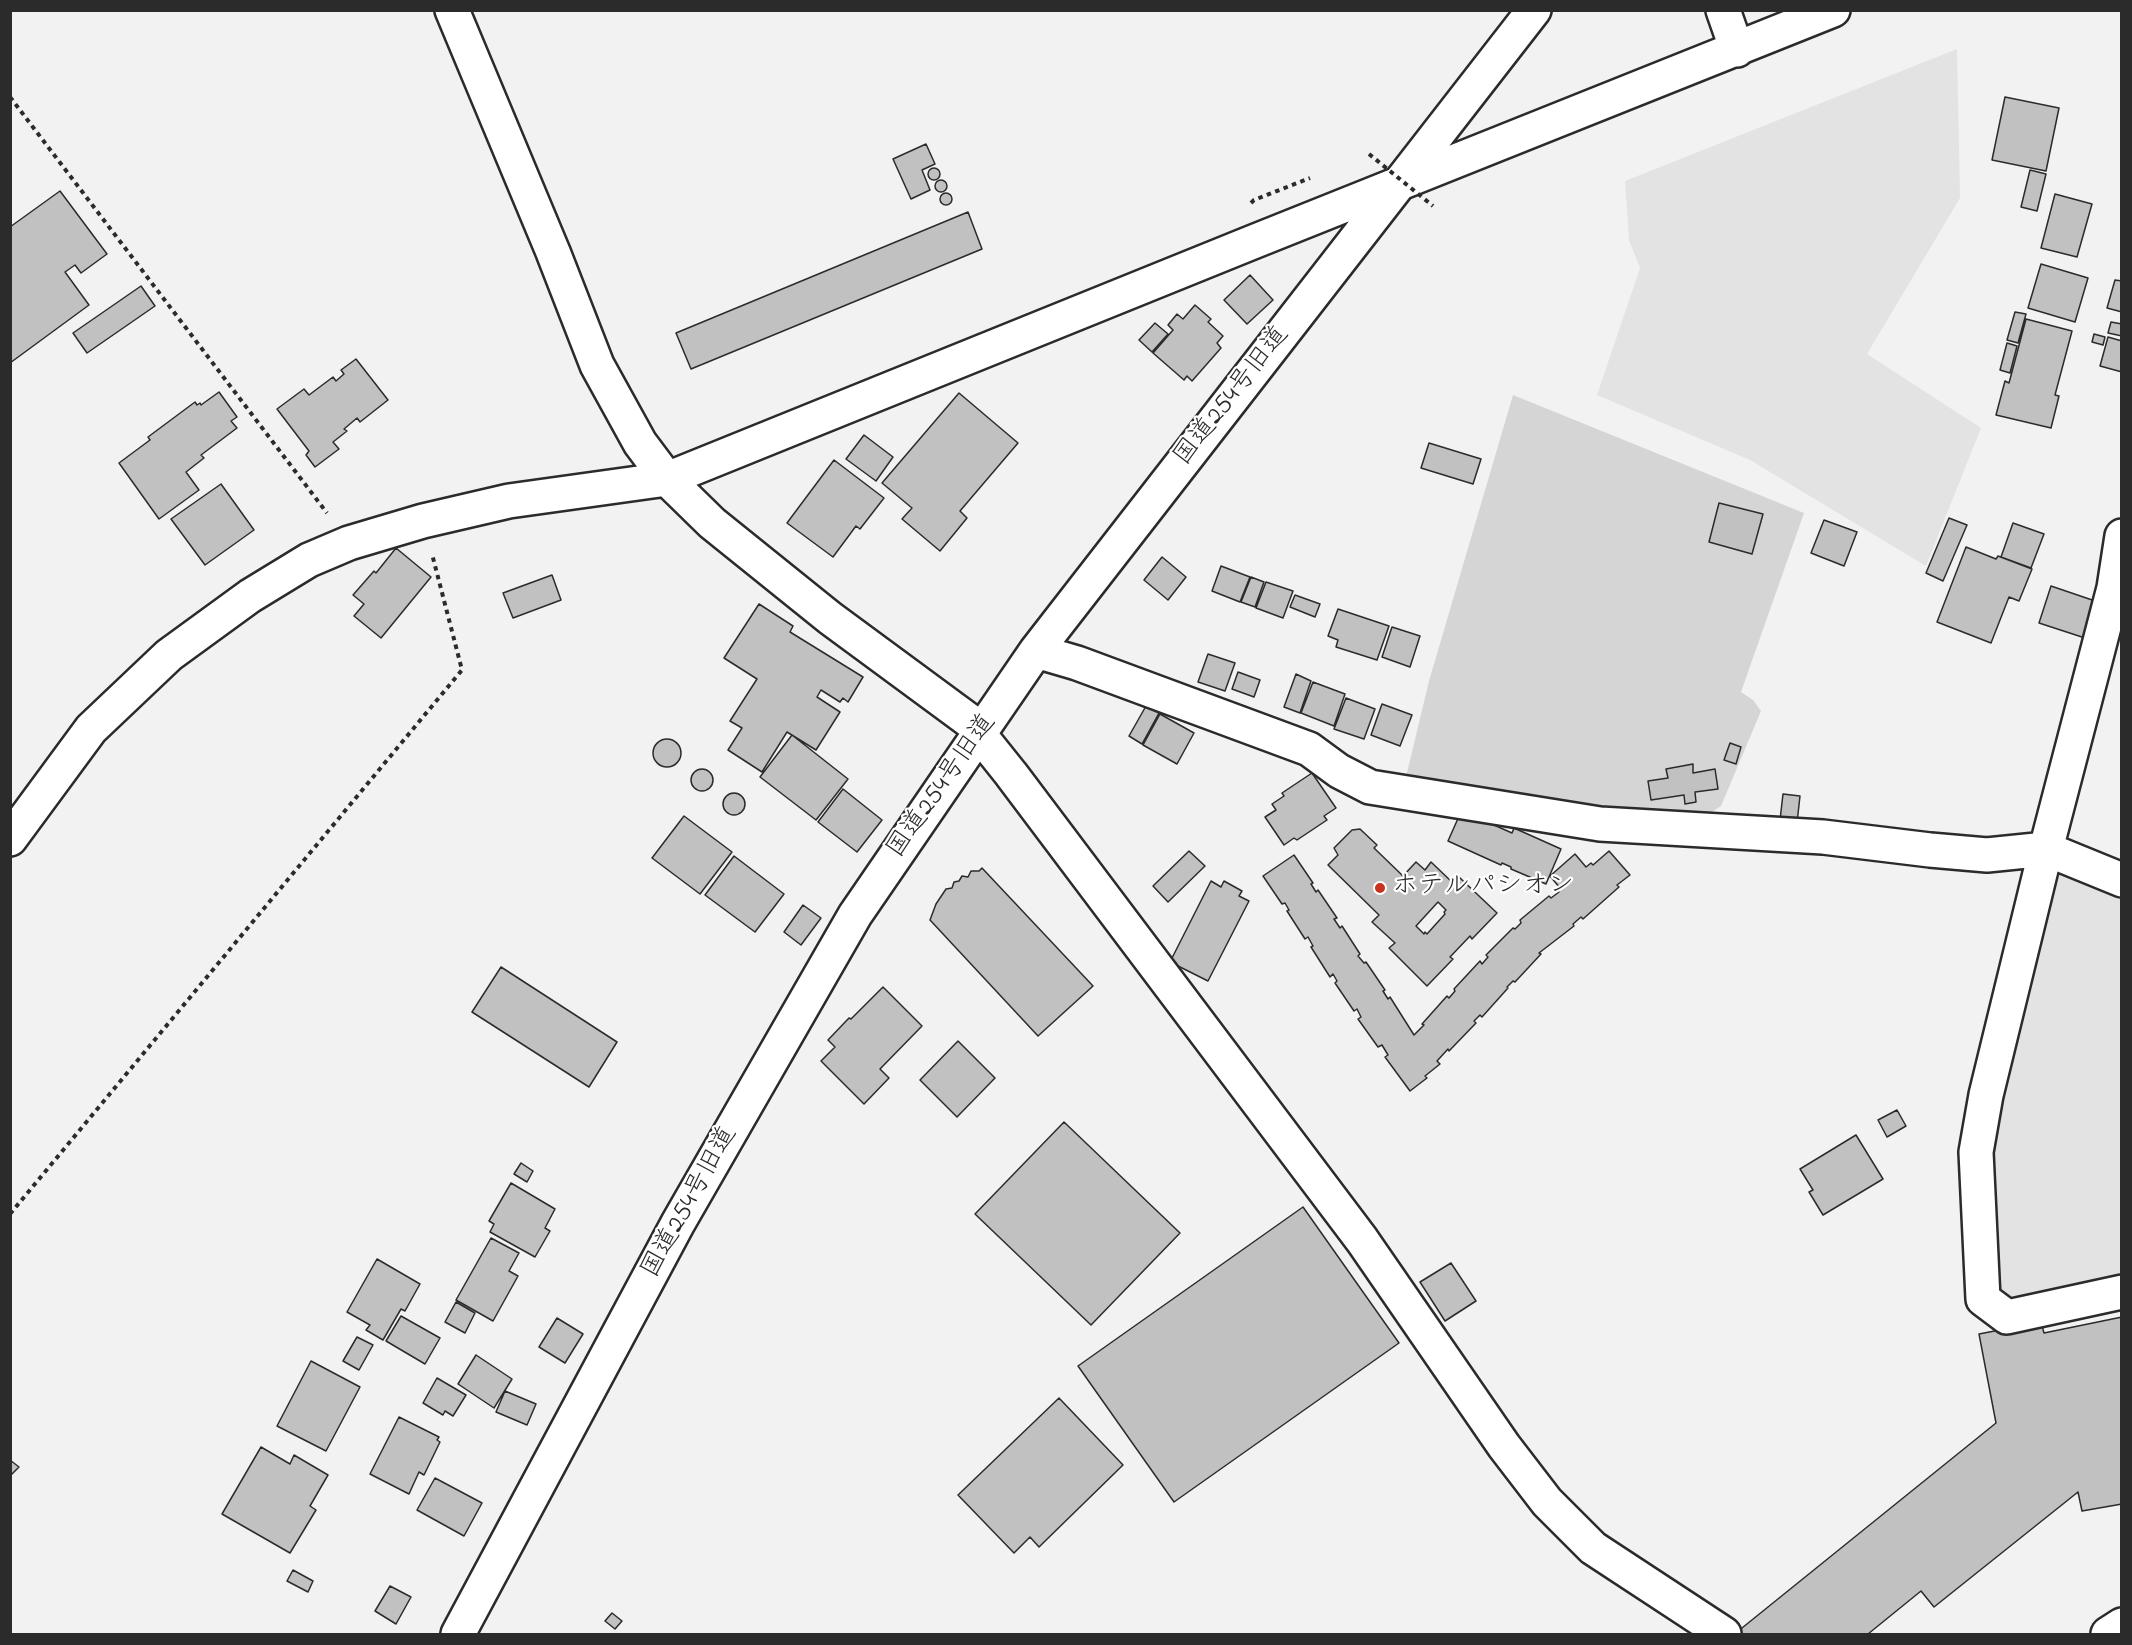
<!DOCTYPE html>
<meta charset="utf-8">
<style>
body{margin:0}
#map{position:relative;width:2132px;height:1645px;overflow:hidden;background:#f2f2f2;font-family:"Indie Flower",sans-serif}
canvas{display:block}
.frame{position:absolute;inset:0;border:12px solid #2b2b2b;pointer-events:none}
</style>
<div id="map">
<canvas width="2132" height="1645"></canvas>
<div class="frame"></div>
</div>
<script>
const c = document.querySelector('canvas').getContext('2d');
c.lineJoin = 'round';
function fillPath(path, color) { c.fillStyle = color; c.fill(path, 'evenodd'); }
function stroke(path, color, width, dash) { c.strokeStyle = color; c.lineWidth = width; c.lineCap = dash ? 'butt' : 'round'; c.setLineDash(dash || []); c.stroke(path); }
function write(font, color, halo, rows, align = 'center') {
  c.font = font + ' "Indie Flower","Klee One",sans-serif'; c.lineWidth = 4.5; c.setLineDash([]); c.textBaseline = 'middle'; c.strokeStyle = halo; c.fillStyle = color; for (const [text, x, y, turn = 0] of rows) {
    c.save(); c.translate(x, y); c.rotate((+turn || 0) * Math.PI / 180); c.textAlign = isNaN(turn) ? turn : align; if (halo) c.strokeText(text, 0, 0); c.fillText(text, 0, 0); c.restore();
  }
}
const built = new Path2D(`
 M1957 49 1960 198 1867 354 1981 428 1926 566 1750 460 1597 395 1640 268 1629 240 1625 181Z
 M2054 863 2121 889V1282L2010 1305 1991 1291 1989 1154Z`);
const green = new Path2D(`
 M1513 395 1804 513 1741 692 1753 700 1761 711 1721 806 1701 819 1502 796 1406 777 1429 681Z`);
const building = new Path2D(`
 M2005 97 2059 108 2046 171 1992 160Z
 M926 144 935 164 922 170 930 190 911 199 893 159Z
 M928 174a6 6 0 1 1 12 0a6 6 0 1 1-12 0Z
 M2030 170 2046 174 2037 211 2021 207Z
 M935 186a6 6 0 1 1 12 0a6 6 0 1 1-12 0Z
 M60 191 107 254 81 273 75 265 65 272 89 305 10 363V227Z
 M940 199a6 6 0 1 1 12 0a6 6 0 1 1-12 0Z
 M2055 194 2092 204 2077 257 2041 248Z
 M968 212 982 249 691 369 676 333Z
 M2041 264 2088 278 2075 322 2028 308Z
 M1250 275 1273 300 1247 324 1224 300Z
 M2115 280 2122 281V312L2107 308Z
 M141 286 155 306 87 353 73 333Z
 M1195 305 1211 319 1208 322 1223 336 1217 343 1221 348 1192 381 1187 376 1184 380 1153 353 1173 330 1168 325 1177 314 1183 319Z
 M2015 312 2026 314 2018 343 2007 340Z
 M2026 319 2072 331 2055 395 2059 396 2051 428 1996 415 2005 381 2009 383Z
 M2111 322 2122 324V336L2108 333Z
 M1155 323 1168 334 1152 352 1139 340Z
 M2094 334 2105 337 2103 345 2092 342Z
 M2108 337 2122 341V372L2100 366Z
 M2007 343 2017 346 2010 373 2000 370Z
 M356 359 388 400 360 422 357 418 344 429 347 431 333 442 339 449 315 467 306 455 309 451 277 409 304 389 309 395 333 377 336 381 344 374 341 370Z
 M219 392 237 417 231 421 237 428 201 455 204 458 186 472 199 490 159 519 119 463 150 440 148 437 195 402 197 405 200 403 201 405Z
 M959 393 1018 443 960 511 967 518 940 551 902 519 912 508 882 483Z
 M864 435 893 457 876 481 846 459Z
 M1429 443 1481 459 1473 484 1421 468Z
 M834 460 884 498 860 529 856 526 833 557 787 523Z
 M221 484 254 530 205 565 171 519Z
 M1719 503 1763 514 1752 554 1709 542Z
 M1949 518 1967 525 1943 581 1926 573Z
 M1824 520 1857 532 1844 566 1811 553Z
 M2013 523 2044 534 2031 568 2001 557Z
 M1966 547 1996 559 1998 556 2032 569 2019 601 2009 597 1991 643 1937 622Z
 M396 548 431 577 381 638 354 616 364 604 353 595 374 571 376 573Z
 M1162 557 1186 577 1168 600 1144 580Z
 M1221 566 1250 577 1240 602 1212 591Z
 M552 575 561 600 513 618 503 593Z
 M1251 577 1264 582 1255 607 1241 602Z
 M1266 582 1293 591 1283 618 1256 608Z
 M2051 586 2101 603 2088 639 2039 623Z
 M1295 595 1320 604 1315 617 1290 607Z
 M759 604 793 626 790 632 863 677 848 702 843 698 840 702 821 690 817 697 840 712 816 750 787 732 762 772 728 750 742 728 730 721 757 679 724 658Z
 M1338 609 1389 626 1377 660 1336 647 1338 640 1328 636Z
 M1392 627 1420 636 1410 667 1382 657Z
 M1208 654 1235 663 1225 691 1198 682Z
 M1238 672 1260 680 1254 697 1232 689Z
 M1296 674 1311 681 1300 713 1284 707Z
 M1313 682 1345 694 1334 726 1301 713Z
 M1346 698 1375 709 1364 739 1334 729Z
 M1382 704 1412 715 1400 746 1371 735Z
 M1146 706 1159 713 1142 744 1129 736Z
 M1160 714 1194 733 1177 764 1143 745Z
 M792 735 848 779 816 820 760 777Z
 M653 753a14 14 0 1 1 28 0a14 14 0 1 1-28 0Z
 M1730 743 1741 747 1736 764 1724 760Z
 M1693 764V773L1715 769 1718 789 1695 792 1696 802 1685 804 1684 795 1651 800 1648 781 1668 778 1666 769Z
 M691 780a11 11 0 1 1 22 0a11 11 0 1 1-22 0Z
 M1312 773 1336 808 1324 816 1327 820 1297 840 1294 838 1284 845 1265 817 1276 810 1272 804 1284 796 1282 793Z
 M843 789 882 820 857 852 818 822Z
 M723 804a11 11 0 1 1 22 0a11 11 0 1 1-22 0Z
 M1783 794 1800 796 1797 823 1780 820Z
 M1460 814 1475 821 1476 817 1512 833 1514 828 1561 849 1546 884 1511 869V867L1502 863 1501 865 1448 841Z
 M684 816 732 852 700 894 652 858Z
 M1360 829 1377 845 1374 848 1403 876 1416 862 1425 870 1431 862 1453 883 1459 877 1497 913 1472 939 1470 936 1450 957 1453 959 1427 986 1389 948 1395 943 1372 922 1379 915 1328 865 1338 855 1334 848 1352 830ZM1438 902 1446 910 1444 912 1445 914 1427 934 1425 932 1424 934 1416 926Z
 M1189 851 1205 866 1168 902 1153 886Z
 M1609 851 1630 875 1617 885 1619 887 1583 919 1581 917 1573 924 1574 926 1539 953 1541 954 1515 982 1513 981 1507 987 1508 988 1482 1017 1480 1015 1474 1021 1476 1023 1449 1051 1448 1049 1437 1061 1440 1064 1425 1076 1427 1078 1410 1091 1385 1057 1388 1055 1382 1045 1378 1047 1358 1019 1361 1017 1357 1009 1354 1011 1335 983 1337 981 1333 974 1330 977 1311 947 1313 946 1308 937 1305 939 1287 911 1289 910 1285 903 1282 904 1263 876 1294 855 1313 883 1311 884 1316 892 1318 890 1337 918 1334 919 1340 928 1342 926 1360 954 1358 956 1364 963 1366 962 1385 990 1383 991 1388 999 1390 997 1414 1035 1424 1025 1422 1024 1447 996 1449 998 1455 991 1454 989 1480 961 1482 964 1488 957 1486 955 1513 928 1515 929 1521 923 1520 920 1549 896 1551 898 1559 892 1558 890 1560 888 1550 876 1575 854 1586 867 1591 863 1593 865Z
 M734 856 784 894 755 932 705 895Z
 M982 868 1093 986 1038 1036 930 920 936 904 946 889 952 888 954 882 959 881 962 876 968 877 971 871H979Z
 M1211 881 1221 887 1224 881 1242 891 1239 896 1249 901 1208 981 1170 962Z
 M803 905 821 918 801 945 784 932Z
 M501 967 617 1042 589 1087 472 1012Z
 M883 987 922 1026 880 1069 889 1078 864 1104 821 1061 835 1047 828 1040 849 1018 851 1019Z
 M958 1041 995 1078 957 1117 920 1080Z
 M1897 1110 1906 1126 1887 1137 1878 1120Z
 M1064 1122 1180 1233 1091 1325 975 1214Z
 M1856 1135 1883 1179 1823 1215 1809 1192 1813 1190 1800 1169Z
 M521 1163 533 1171 527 1182 514 1174Z
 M511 1183 555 1209 545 1228 550 1231 535 1257 490 1232 494 1224 489 1221Z
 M1303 1207 1399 1343 1174 1502 1078 1366Z
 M491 1238 519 1253 509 1271 518 1276 493 1321 456 1300Z
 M377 1259 420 1284 405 1311 401 1309 383 1340 366 1330 370 1325 347 1312Z
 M1451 1263 1476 1301 1445 1321 1420 1282Z
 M456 1302 475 1313 465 1333 445 1322Z
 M401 1316 440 1338 425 1364 386 1341Z
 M2122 1317V1504L2082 1511 2078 1492 1934 1607 1921 1591 1868 1634H1739L1737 1632 1996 1423 1979 1334 2041 1322 2044 1333Z
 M557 1318 583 1334 565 1363 539 1347Z
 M357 1337 373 1345 359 1370 343 1361Z
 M476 1355 512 1379 494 1408 458 1384Z
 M311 1361 360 1387 326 1451 277 1426Z
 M437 1378 466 1395 453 1416 445 1411 443 1415 423 1403Z
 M505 1391 536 1404 527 1425 496 1412Z
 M1059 1398 1123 1465 1039 1547 1030 1537 1014 1553 958 1495Z
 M399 1417 439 1437 437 1440 440 1442 424 1475 419 1472 409 1494 370 1474Z
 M261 1447 290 1464 294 1455 328 1475 310 1506 316 1510 290 1553 222 1514Z
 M10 1460 19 1467 10 1476Z
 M435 1478 482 1503 464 1536 417 1510Z
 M293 1570 313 1581 308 1592 287 1581Z
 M390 1586 411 1597 396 1624 375 1611Z
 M612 1613 622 1621 615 1629 605 1621Z`);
const path = new Path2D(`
 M10 97 327 513
 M1251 203 1254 200 1310 178
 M10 1214 462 670 432 554`);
const minor = new Path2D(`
 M452 10 553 252 597 365 640 443 667 479 712 523 830 618 982 730
 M1723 10 1737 50
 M2122 536 2114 588 2046 849 1986 1095 1976 1152 1983 1299 2007 1317 2122 1292
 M1036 651 1077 663 1309 749 1339 771 1370 787 1600 824 1823 837 1930 850 1987 855 2046 849 2122 880
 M979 734 1011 774 1362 1240 1504 1446 1547 1502 1593 1548 1724 1634
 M10 839 91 729 169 655 250 596 309 560 349 543 423 521 509 501 667 479 1253 242 1833 10
 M458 1634 678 1223 855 915 1036 651 1534 10`);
const major = new Path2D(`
 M2108 1634 2122 1625`);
const pathBridge = new Path2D(`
 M1369 154 1433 206`);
const markers = [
 [1380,888,6,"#c8321e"]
];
const streetNames = [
 ["国道254号旧道",1233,397,-52],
 ["国道254号旧道",943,787,-55],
 ["国道254号旧道",691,1203,-61]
];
const poiNames = [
 ["ホテルパシオン",1392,888]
];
fillPath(built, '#e3e3e3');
fillPath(green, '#d5d5d5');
fillPath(building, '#c1c1c1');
stroke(building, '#2b2b2b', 1.5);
stroke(minor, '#2b2b2b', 38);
stroke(major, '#2b2b2b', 38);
stroke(path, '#2b2b2b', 4, [4.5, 4.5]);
stroke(minor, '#fff', 33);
stroke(major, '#fff', 33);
stroke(pathBridge, '#2b2b2b', 4, [4.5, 4.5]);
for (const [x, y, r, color] of markers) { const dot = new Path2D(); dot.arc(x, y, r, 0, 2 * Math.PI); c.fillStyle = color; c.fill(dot); stroke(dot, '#fff', 2); }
write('26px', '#2b2b2b', '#fff', streetNames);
write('26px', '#2b2b2b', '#fff', poiNames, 'left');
</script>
